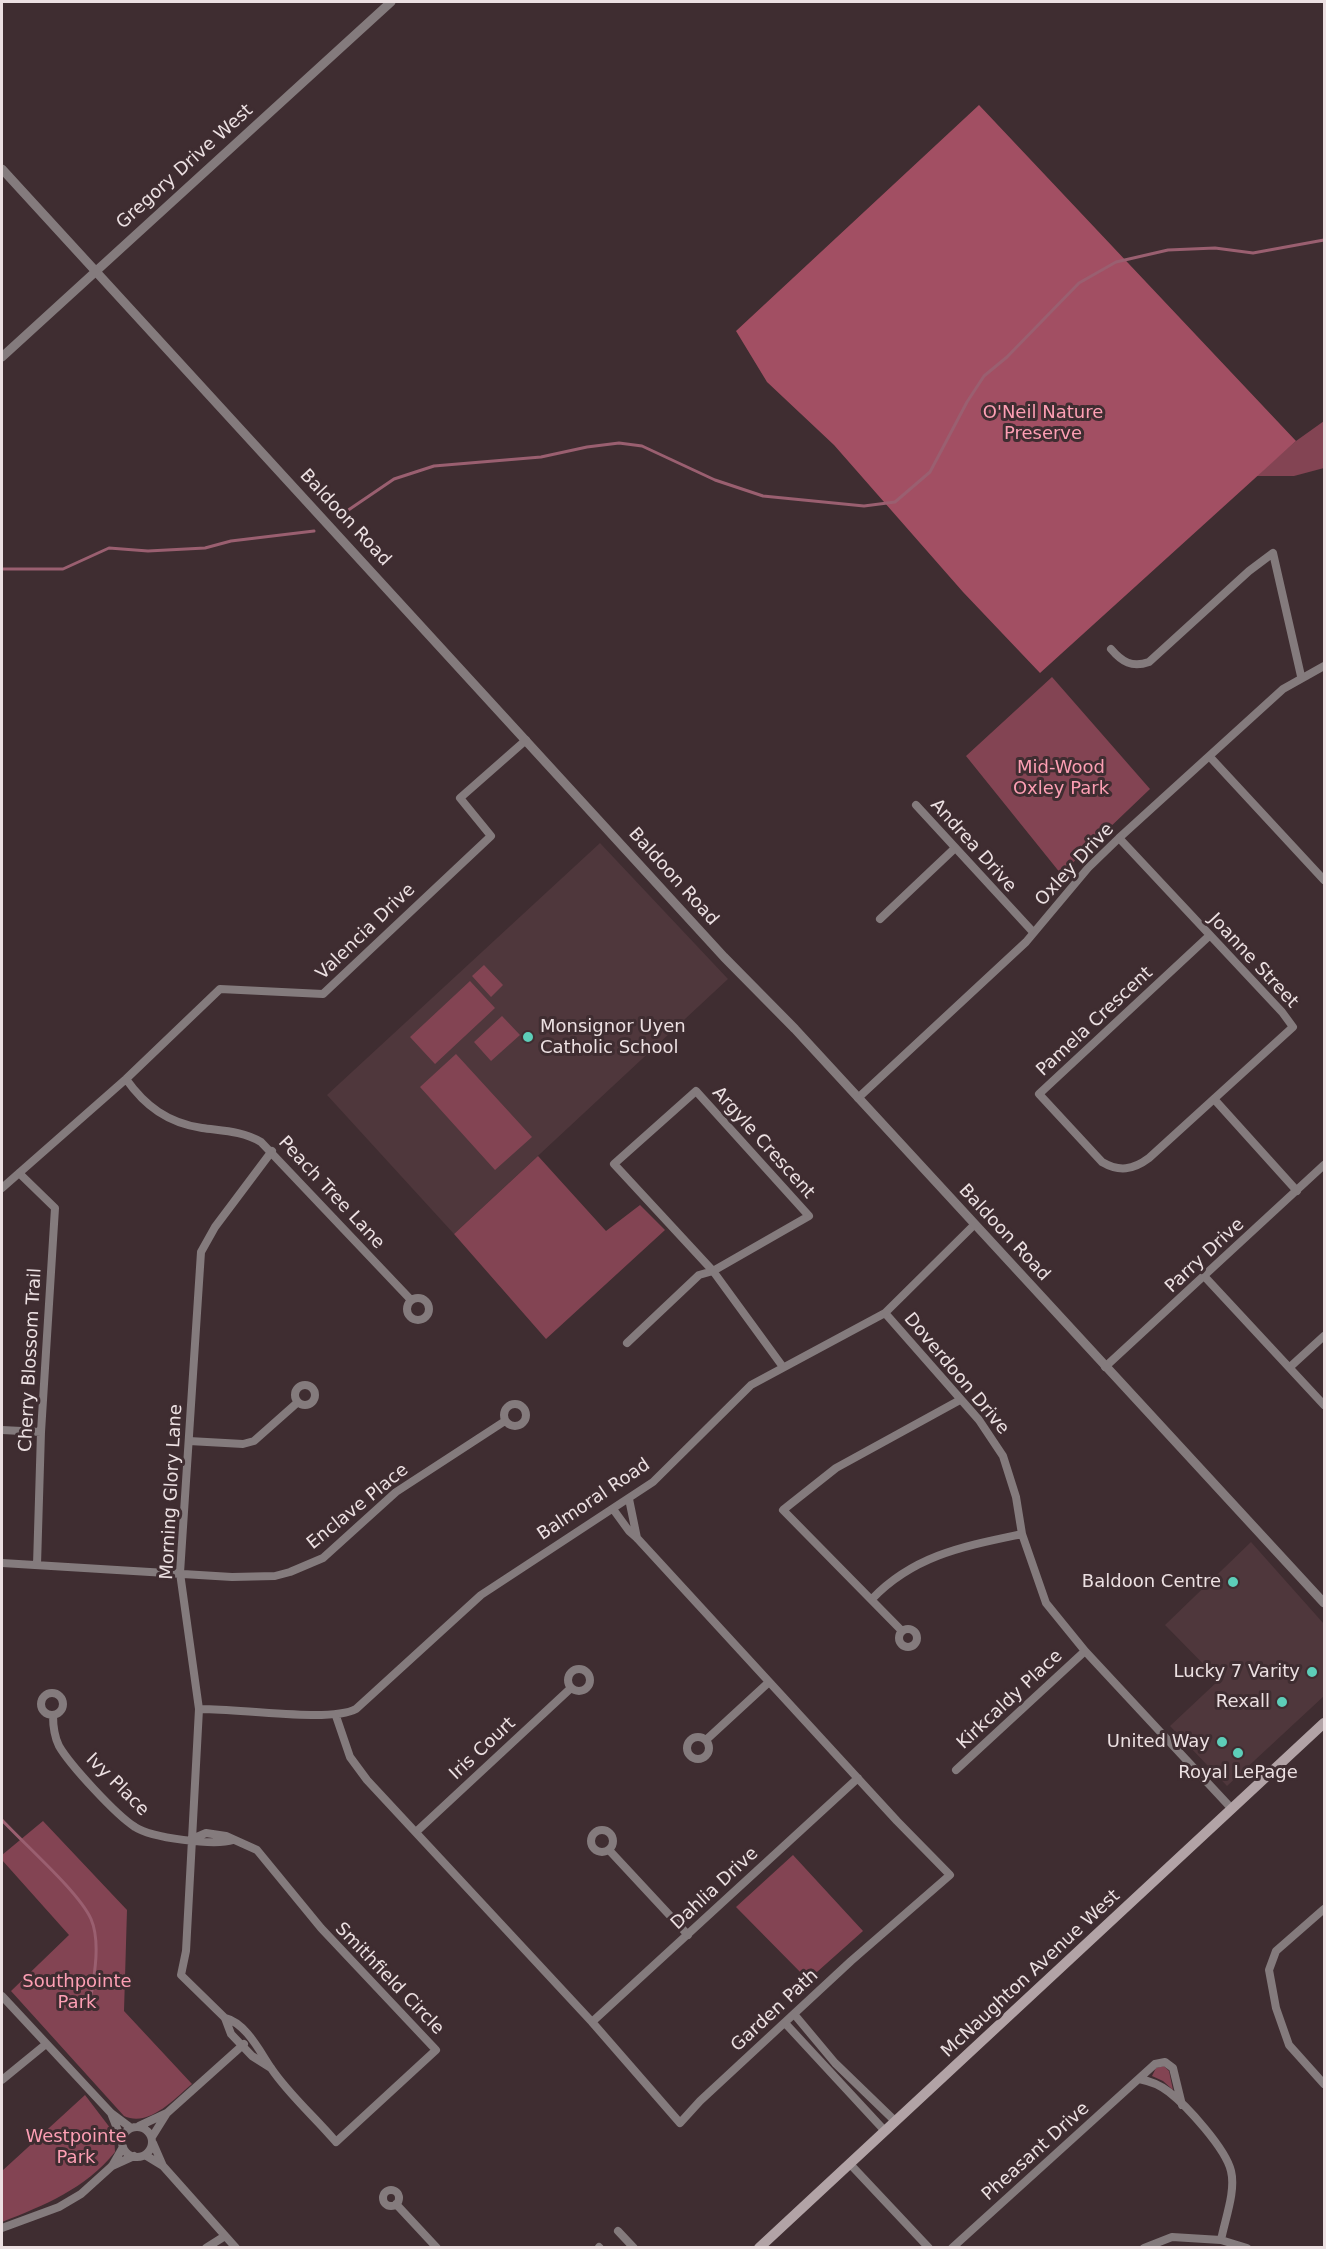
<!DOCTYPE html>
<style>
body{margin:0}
#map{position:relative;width:1326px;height:2249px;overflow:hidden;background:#3f2d31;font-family:"DejaVu Sans",sans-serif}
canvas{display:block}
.frame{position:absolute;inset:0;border:3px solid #ece0e2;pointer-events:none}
</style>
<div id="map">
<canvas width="1326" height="2249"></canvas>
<div class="frame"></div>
</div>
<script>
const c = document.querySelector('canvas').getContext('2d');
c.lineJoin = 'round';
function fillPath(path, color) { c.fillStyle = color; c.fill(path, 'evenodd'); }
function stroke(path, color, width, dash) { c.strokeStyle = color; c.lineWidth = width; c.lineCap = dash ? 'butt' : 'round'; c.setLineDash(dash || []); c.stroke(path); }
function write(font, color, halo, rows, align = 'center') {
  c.font = font + ' "DejaVu Sans",sans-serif'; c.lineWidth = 6; c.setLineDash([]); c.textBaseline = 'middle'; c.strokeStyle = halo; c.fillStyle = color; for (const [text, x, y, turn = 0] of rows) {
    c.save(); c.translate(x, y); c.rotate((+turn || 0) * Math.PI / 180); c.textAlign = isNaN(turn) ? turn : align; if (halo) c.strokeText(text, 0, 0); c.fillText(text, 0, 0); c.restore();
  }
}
const built = new Path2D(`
 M600 843 728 979 454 1234 327 1095Z
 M1251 1542 1324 1624V1696L1227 1786 1170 1726 1219 1680 1165 1625Z`);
const green = new Path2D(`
 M1324 421V468L1294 476H1256L1296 441Z
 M1052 677 1150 789 1061 874 966 756Z
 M484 965 503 985 491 997 472 976Z
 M470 981 495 1008 435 1064 410 1037Z
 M502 1016 520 1035 491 1061 474 1042Z
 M456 1054 532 1137 495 1170 420 1087Z
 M538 1156 606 1231 640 1205 665 1230 546 1339 454 1234Z
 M43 1821 127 1910 124 2011 192 2084C175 2098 149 2128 124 2116L11 1991 69 1935 2 1860V1855Z
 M793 1855 863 1931 808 1980 736 1907Z
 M1164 2066 1169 2071 1173 2090 1163 2081 1152 2076 1156 2068Z
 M85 2095 114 2133 115 2152C85 2189 45 2205 2 2222V2171Z`);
const forest = new Path2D(`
 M979 105 1296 441 1040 673 963 592 834 445 767 382 736 331Z`);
const stream = new Path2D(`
 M341 515 394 479 434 466 541 457 587 447 619 443 642 446 715 480 763 496 864 506 895 502 930 472 967 402 984 376 1007 357 1079 283 1116 262 1168 250 1215 248 1253 253 1324 240
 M2 569H63L109 548 148 551 205 548 231 541 314 531
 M2 1820C24 1844 79 1892 91 1919 101 1942 94 1978 90 2002`);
const minor = new Path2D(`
 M1111 649C1122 662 1132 668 1149 662L1249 571 1273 553 1301 676
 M1210 757 1324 880
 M916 805 1033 932
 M1119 838 1282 1012 1293 1027 1149 1158C1133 1170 1119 1172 1102 1162L1039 1094 1209 936
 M880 919 954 849
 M126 1079C145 1106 168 1123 202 1128 223 1131 242 1131 261 1142L411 1300
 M858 1098 1026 942 1088 868 1119 838 1283 689 1324 666
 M1214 1099 1297 1191
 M19 1173 55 1208 41 1432 37 1565
 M2 1188 126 1079 220 989 323 994 491 836 460 798 526 740
 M1205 1277 1324 1405
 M407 1309a11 11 0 1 1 22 0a11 11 0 1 1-22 0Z
 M885 1313 979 1420 1003 1456 1016 1497 1022 1534 1046 1603 1085 1651 1232 1809
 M627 1343 699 1275 713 1271 809 1216 696 1091 614 1164 713 1271 783 1367
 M1105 1367 1324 1165
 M1290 1367 1324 1336
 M295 1395a10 10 0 1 1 20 0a10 10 0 1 1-20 0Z
 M504 1415a11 11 0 1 1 22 0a11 11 0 1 1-22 0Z
 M2 1430 41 1432
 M189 1441 243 1444 254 1441 298 1402
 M629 1499 637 1538
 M2 1563 232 1577 275 1576 290 1572 323 1558 396 1492 505 1421
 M872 1599C914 1555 965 1546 1022 1534
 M899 1638a9 9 0 1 1 18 0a9 9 0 1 1-18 0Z
 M902 1631 783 1510 836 1468 960 1400
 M568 1680a11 11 0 1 1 22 0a11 11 0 1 1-22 0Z
 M41 1704a11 11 0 1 1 22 0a11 11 0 1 1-22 0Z
 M199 1709C235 1708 331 1723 356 1709L481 1595 653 1482 751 1385 885 1313 974 1225
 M53 1715C53 1726 54 1736 59 1746 70 1765 116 1815 135 1827 151 1838 215 1846 233 1840
 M336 1716 350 1757 367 1780 592 2022 680 2123 700 2101 851 1961 950 1875 897 1821 637 1538 629 1531 613 1509
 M687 1748a11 11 0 1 1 22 0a11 11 0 1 1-22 0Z
 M706 1740 769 1682
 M956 1770 1085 1651
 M591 1841a11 11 0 1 1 22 0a11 11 0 1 1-22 0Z
 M416 1832 571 1688
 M192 1839 206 1833 226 1836 257 1850 321 1928 436 2050 336 2142C316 2118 289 2095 271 2068 260 2052 246 2023 225 2018
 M609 1850 688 1935
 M1324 1909 1276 1951 1269 1970 1276 2008 1289 2045 1324 2084
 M2 1996 111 2113 131 2128
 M794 2014 835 2063 895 2121
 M592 2022 858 1778
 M785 2023 884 2130
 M271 2068 252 2056 231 2034 225 2018 181 1975 186 1951 199 1709 180 1573 201 1252 215 1227 272 1151
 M1139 2079C1150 2081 1160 2085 1169 2092 1187 2106 1226 2149 1231 2171 1236 2191 1225 2219 1221 2240
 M2 2080 46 2044
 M111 2113 122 2141
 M139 2126 167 2113
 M122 2142a15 15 0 1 1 30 0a15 15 0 1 1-30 0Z
 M152 2137 167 2113 244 2044
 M153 2143 163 2166
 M145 2155 163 2166 236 2248
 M850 2164 929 2248
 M112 2166 134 2156
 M383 2198a8 8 0 1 1 16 0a8 8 0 1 1-16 0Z
 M396 2204 437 2248
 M2 2228 59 2207 81 2194 112 2166 123 2147
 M618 2231 634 2248
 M599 2247 600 2248
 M206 2248 225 2236
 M952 2248 1155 2064 1165 2062 1173 2068 1182 2105
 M1144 2248 1172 2237 1221 2240 1247 2248`);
const tertiary = new Path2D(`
 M2 169 724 957 795 1029 1324 1603
 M2 357 391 2`);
const secondary = new Path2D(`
 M759 2248 1324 1723`);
const markers = [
 [528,1037,6,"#5dceb9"],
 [1233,1582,6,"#5dceb9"],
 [1312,1672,6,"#5dceb9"],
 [1282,1702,6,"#5dceb9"],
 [1222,1742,6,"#5dceb9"],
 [1238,1753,6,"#5dceb9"]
];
const streetNames = [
 ["Gregory Drive West",185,167,-42],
 ["Baldoon Road",345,518,47],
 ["Andrea Drive",973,846,48],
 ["Oxley Drive",1075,865,-47],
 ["Baldoon Road",673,877,48],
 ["Valencia Drive",366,932,-44],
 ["Joanne Street",1253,961,47],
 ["Pamela Crescent",1095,1022,-43],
 ["Argyle Crescent",763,1143,48],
 ["Peach Tree Lane",331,1193,47],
 ["Baldoon Road",1004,1233,47],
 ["Parry Drive",1205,1256,-43],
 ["Cherry Blossom Trail",31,1360,-87],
 ["Doverdoon Drive",956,1374,50],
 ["Morning Glory Lane",172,1492,-87],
 ["Balmoral Road",594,1500,-34],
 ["Enclave Place",358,1507,-39],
 ["Kirkcaldy Place",1010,1700,-43],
 ["Iris Court",483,1749,-43],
 ["Ivy Place",117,1785,45],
 ["Dahlia Drive",715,1889,-43],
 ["McNaughton Avenue West",1031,1974,-43],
 ["Smithfield Circle",389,1979,46],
 ["Garden Path",775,2011,-43],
 ["Pheasant Drive",1036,2152,-42]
];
const parkNames = [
 ["O'Neil Nature",1043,413],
 ["Preserve",1043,434],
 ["Mid-Wood",1061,768],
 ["Oxley Park",1061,789],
 ["Southpointe",77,1982],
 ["Park",77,2003],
 ["Westpointe",76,2137],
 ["Park",76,2158]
];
const poiNames = [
 ["Monsignor Uyen",540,1027,"left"],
 ["Catholic School",540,1048,"left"],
 ["Baldoon Centre",1221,1582],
 ["Lucky 7 Varity",1300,1672],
 ["Rexall",1270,1702],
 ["United Way",1210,1742],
 ["Royal LePage",1238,1773,"center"]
];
fillPath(built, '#4f373c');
fillPath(green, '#834453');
fillPath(forest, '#a24f63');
stroke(stream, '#9a5f70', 3);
stroke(minor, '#847b7d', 8);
stroke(tertiary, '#847b7d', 9);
stroke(secondary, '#b2a3a6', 10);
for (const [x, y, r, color] of markers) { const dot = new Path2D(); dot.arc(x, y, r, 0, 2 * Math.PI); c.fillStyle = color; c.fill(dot); stroke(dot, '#3f2d31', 2); }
write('18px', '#ece0e2', '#3f2d31', streetNames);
write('18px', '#fd9fb4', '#3f2d31', parkNames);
write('18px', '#ece0e2', '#3f2d31', poiNames, 'right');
</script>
